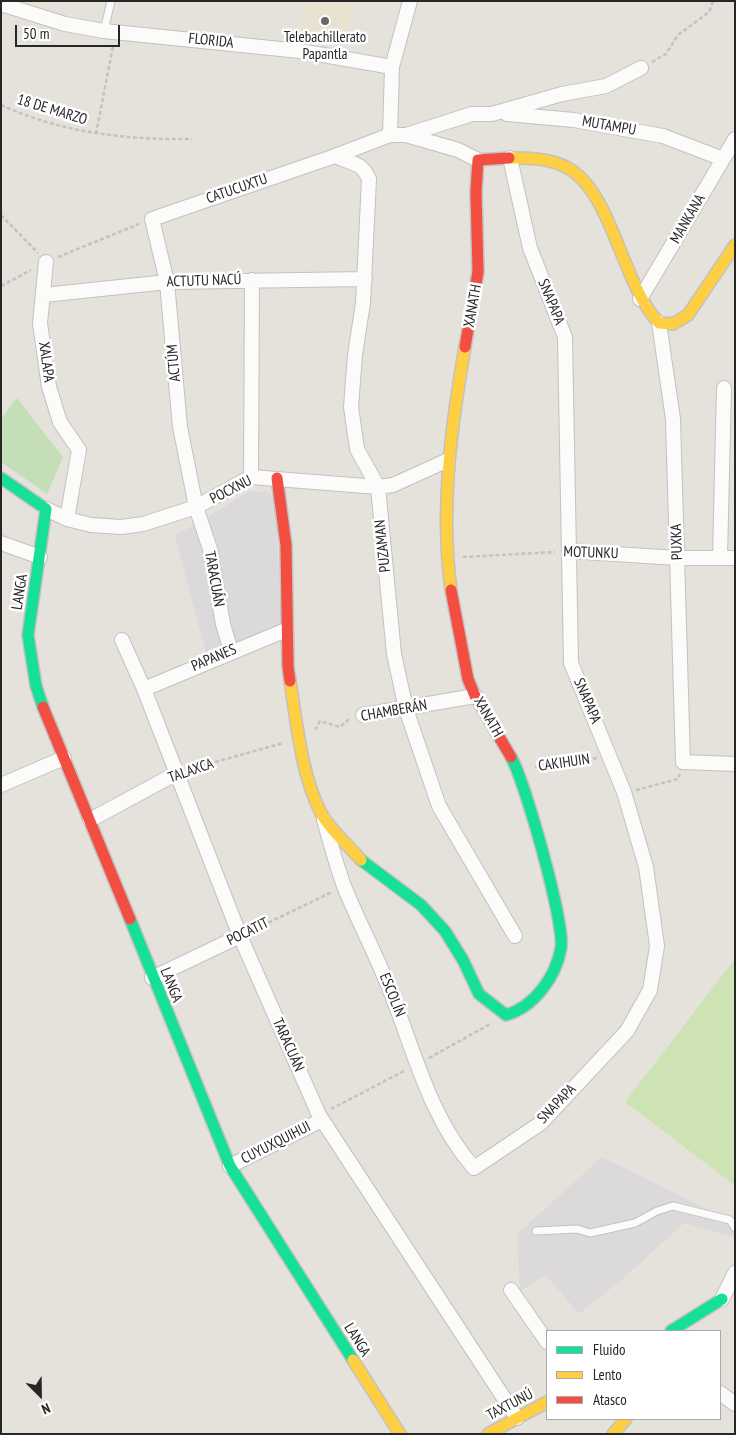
<!DOCTYPE html>
<meta charset="utf-8">
<style>
body{margin:0}
#map{position:relative;width:736px;height:1435px;overflow:hidden;background:#e5e2dc;font-family:"PT Sans Narrow",sans-serif}
canvas{display:block}
.frame{position:absolute;inset:0;border:2px solid #272727;pointer-events:none}
.legend{position:absolute;left:546px;top:1330px;width:175px;height:90px;box-sizing:border-box;background:#fff;border:1px solid #a9a9a9;margin:0;padding:6px 9px;list-style:none;font-size:15px;color:#272727}
.legend li{display:flex;align-items:center;gap:10px;height:25px}
.legend b{width:25px;border:1px solid #a9a9a9}
.north{position:absolute;left:15px;top:1370px;width:50px;height:50px;-webkit-text-stroke:4px #fff;paint-order:stroke;rotate:157deg;font-size:14px;font-weight:700;line-height:20px;text-align:center;color:#272727}
.north::after{content:'';display:block;margin:auto;width:18px;height:22px;background:#272727;clip-path:polygon(50% 0,100% 100%,50% 72%,0 100%)}
.scale{position:absolute;left:15px;top:25px;width:105px;height:22px;box-sizing:border-box;border:2px solid #272727;border-top:0;padding-left:6px;font-size:15px;line-height:18px;white-space:nowrap;color:#272727;-webkit-text-stroke:4px #fff;paint-order:stroke}
</style>
<div id="map">
<canvas width="736" height="1435"></canvas>
<div class="frame"></div>
<ul class="legend">
<li><b style="height:6px;background:#16e098"></b>Fluido</li>
<li><b style="height:6px;background:#ffcf43"></b>Lento</li>
<li><b style="height:6px;background:#f24e42"></b>Atasco</li>
</ul>
<div class="north">N</div>
<div class="scale">50 m</div>
</div>
<script>
const c = document.querySelector('canvas').getContext('2d');
c.lineJoin = 'round';
function fillPath(path, color) { c.fillStyle = color; c.fill(path, 'evenodd'); }
function stroke(path, color, width, dash) { c.strokeStyle = color; c.lineWidth = width; c.lineCap = dash ? 'butt' : 'round'; c.setLineDash(dash || []); c.stroke(path); }
function write(font, color, halo, rows, align = 'center') {
  c.font = font + ' "PT Sans Narrow",sans-serif'; c.lineWidth = 5; c.setLineDash([]); c.textBaseline = 'middle'; c.strokeStyle = halo; c.fillStyle = color; for (const [text, x, y, turn = 0] of rows) {
    c.save(); c.translate(x, y); c.rotate((+turn || 0) * Math.PI / 180); c.textAlign = isNaN(turn) ? turn : align; if (halo) c.strokeText(text, 0, 0); c.fillText(text, 0, 0); c.restore();
  }
}
const industrial = new Path2D(`
 M250 491 269 492 276 500 281 629 207 657 175 536Z
 M602 1157 735 1223V1237L684 1223 625 1277 579 1314 546 1275 520 1291 517 1234Z`);
const education = new Path2D(`
 M21 1H51L48 9Z
 M302 1H352L346 45 300 40Z
 M729 571H735V691Z`);
const green = new Path2D(`
 M17 398 63 457 47 494 1 462V419Z`);
const pitch = new Path2D(`
 M735 959V1183L733 1184 625 1102Z`);
const path = new Path2D(`
 M652 62 666 54 678 35 709 12 713 1
 M1 105C62 133 127 140 192 139
 M96 134 113 46
 M1 215 38 253
 M58 257 139 224
 M1 286 31 270
 M463 557 555 552
 M315 730 320 721 340 727 350 718
 M535 767 597 758
 M190 769 283 743
 M636 790 678 779 680 774
 M251 931 332 892
 M429 1058 492 1023
 M331 1109 406 1070`);
const lane = new Path2D(`
 M104 31 111 1
 M536 1231 577 1229 590 1233 635 1223 657 1211 673 1206 730 1220 735 1228`);
const street = new Path2D(`
 M1 4 65 24 104 31 300 51 392 67
 M507 114 574 120 663 136 723 159
 M390 135 392 67 410 1
 M406 135 472 114H492L562 94 606 86 641 68
 M335 156C350 163 362 162 369 179L363 303 355 355 351 407 357 449 378 487 394 654 406 709 439 806 515 936
 M46 262 40 323 49 387 60 422 79 450 67 519
 M44 295 167 282 365 279
 M640 299 735 139
 M659 323 673 419 683 762 735 764
 M251 477 252 280
 M46 509 67 519 91 525 121 527 143 524 196 507 251 477 378 487 393 485 448 460
 M1 543 40 557
 M569 551 677 558H735
 M720 558 724 388
 M122 640 144 689 240 936 319 1115 517 1418
 M231 651 223 624 210 549 196 507 180 427 167 282 152 219 335 156 390 135H406L458 150 478 160
 M144 689 286 630
 M363 715 475 696
 M1 785 64 758
 M90 820 177 773
 M324 820C330 842 336 864 344 886 357 919 374 950 387 983 413 1045 428 1116 474 1168L541 1123 627 1031 650 990 657 946 646 867 624 792 571 663 565 337 530 248 510 158
 M152 978 240 936
 M230 1166 322 1120
 M511 1290 547 1342
 M722 1299 735 1273
 M720 1393 735 1404`);
const fast = new Path2D(`
 M1 478 46 509 28 635 36 686 43 707
 M361 860 421 905 445 931 463 960 479 994 506 1015C534 1007 556 977 561 948 565 923 525 781 511 757
 M130 919 230 1166 353 1360
 M671 1331 722 1299`);
const slow = new Path2D(`
 M509 158C527 158 549 158 566 167 612 190 622 285 659 323L673 324 688 315 735 245
 M451 590C440 508 451 427 465 347
 M290 681C297 724 301 774 321 813 330 830 349 846 361 860
 M353 1360 400 1434
 M488 1434 547 1402
 M613 1434 626 1419`);
const jam = new Path2D(`
 M465 347 478 272 476 192 478 160 509 158
 M277 478 286 545 288 667 290 681
 M451 590 468 679 475 696 511 757
 M43 707 130 919`);
const markers = [
 [325,21,5,"#6a6866"]
];
const poiNames = [
 ["Telebachillerato",325,38],
 ["Papantla",325,55]
];
const streetNames = [
 ["FLORIDA",211,41,6],
 ["18 DE MARZO",52,110,17],
 ["MUTAMPU",609,126,10],
 ["CATUCUXTU",237,189,-19],
 ["MANKANA",688,219,-60],
 ["ACTUTU NACÚ",204,281,-2],
 ["SNAPAPA",551,302,68],
 ["XANATH",473,306,-80],
 ["XALAPA",46,362,82],
 ["ACTÚM",174,363,-95],
 ["POCXNU",231,490,-27],
 ["PUXKA",677,542,-92],
 ["PUZAMAN",383,546,-96],
 ["MOTUNKU",591,553,2],
 ["TARACUÁN",214,579,80],
 ["LANGA",20,592,-81],
 ["PAPANES",214,658,-23],
 ["SNAPAPA",587,701,67],
 ["CHAMBERÁN",394,711,-10],
 ["XANATH",488,717,60],
 ["CAKIHUIN",564,763,-8],
 ["TALAXCA",191,771,-19],
 ["POCATIT",248,932,-26],
 ["LANGA",171,985,68],
 ["ESCOLÍN",392,995,68],
 ["TARACUÁN",288,1045,66],
 ["SNAPAPA",557,1104,-46],
 ["CUYUXQUIHUI",276,1143,-27],
 ["LANGA",357,1340,58],
 ["TAXTUNÚ",510,1405,-28]
];
fillPath(industrial, '#dcd9db');
fillPath(education, '#e8e2d1');
fillPath(green, '#c4dfb7');
fillPath(pitch, '#cde3b4');
stroke(lane, '#c3c1c1', 9);
stroke(street, '#c3c1c1', 16);
stroke(fast, '#c3c1c1', 14);
stroke(slow, '#c3c1c1', 14);
stroke(jam, '#c3c1c1', 14);
stroke(path, '#c2c2c1', 2.5, [4, 2.5]);
stroke(lane, '#fbfbfa', 7);
stroke(street, '#fbfbfa', 14);
stroke(fast, '#16e098', 11);
stroke(slow, '#ffcf43', 11);
stroke(jam, '#f24e42', 11);
for (const [x, y, r, color] of markers) { const dot = new Path2D(); dot.arc(x, y, r, 0, 2 * Math.PI); c.fillStyle = color; c.fill(dot); stroke(dot, '#fff', 2); }
write('15px', '#272727', '#fff', poiNames);
write('15px', '#272727', '#fff', streetNames);
</script>
